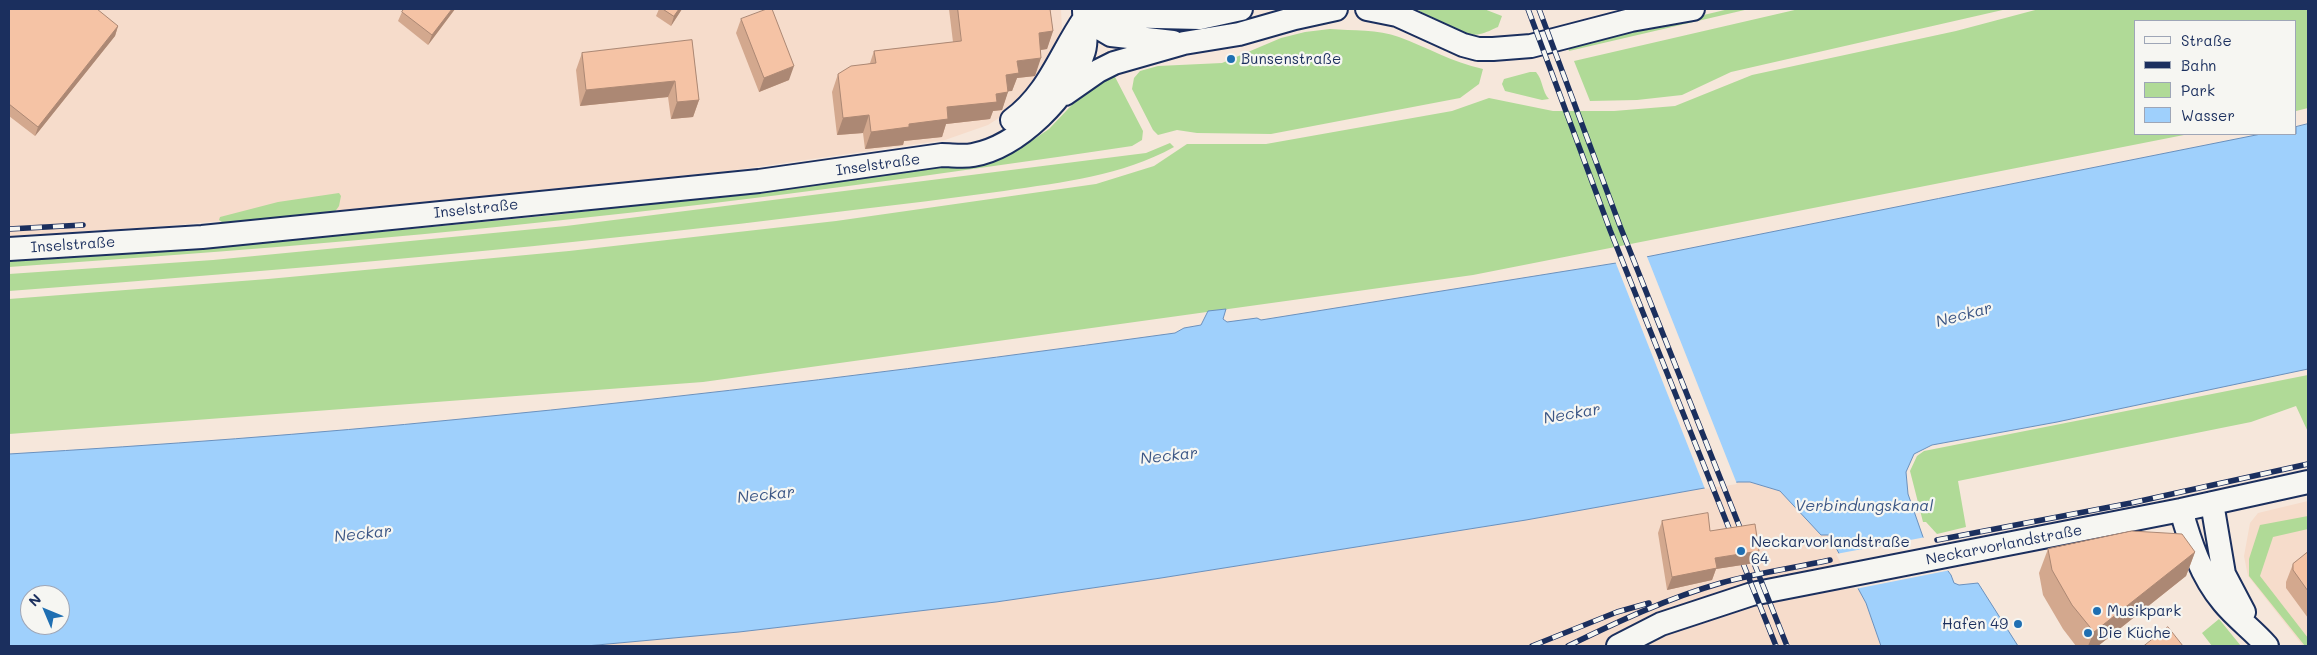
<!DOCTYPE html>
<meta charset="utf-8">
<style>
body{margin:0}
#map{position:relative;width:2317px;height:655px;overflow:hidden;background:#f6e7db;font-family:Mali,sans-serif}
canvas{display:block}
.frame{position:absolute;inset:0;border:10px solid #1b2f5e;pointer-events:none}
.legend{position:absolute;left:2134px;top:20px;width:162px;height:115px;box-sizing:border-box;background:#f6f6f2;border:1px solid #9ea6b7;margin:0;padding:6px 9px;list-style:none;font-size:15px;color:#1b2f5e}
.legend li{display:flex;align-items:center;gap:10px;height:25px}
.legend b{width:25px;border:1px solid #9ea6b7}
.north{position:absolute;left:20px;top:585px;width:50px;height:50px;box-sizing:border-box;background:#f6f6f2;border:1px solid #9ea6b7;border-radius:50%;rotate:315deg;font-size:14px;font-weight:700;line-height:20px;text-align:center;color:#1b2f5e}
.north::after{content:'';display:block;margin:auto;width:18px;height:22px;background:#1f6fb2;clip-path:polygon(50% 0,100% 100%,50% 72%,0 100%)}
</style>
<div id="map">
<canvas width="2317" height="655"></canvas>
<div class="frame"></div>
<ul class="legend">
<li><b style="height:6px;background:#f6f6f2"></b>Straße</li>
<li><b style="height:6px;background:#1b2f5e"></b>Bahn</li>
<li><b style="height:14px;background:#b0da97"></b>Park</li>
<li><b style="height:14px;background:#9fd0fc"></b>Wasser</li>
</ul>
<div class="north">N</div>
</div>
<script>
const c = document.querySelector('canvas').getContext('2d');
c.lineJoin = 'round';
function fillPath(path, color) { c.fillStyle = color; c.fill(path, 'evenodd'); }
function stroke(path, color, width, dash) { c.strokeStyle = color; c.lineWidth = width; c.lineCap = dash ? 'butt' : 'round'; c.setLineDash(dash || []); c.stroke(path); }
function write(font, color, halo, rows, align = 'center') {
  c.font = font + ' Mali,sans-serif'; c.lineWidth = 4.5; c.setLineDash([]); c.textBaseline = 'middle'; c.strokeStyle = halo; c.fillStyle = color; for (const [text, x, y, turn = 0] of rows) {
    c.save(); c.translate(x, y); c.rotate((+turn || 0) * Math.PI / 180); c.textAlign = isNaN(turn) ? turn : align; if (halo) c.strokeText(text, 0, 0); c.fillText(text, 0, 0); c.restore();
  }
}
const built = new Path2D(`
 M9 9H1061L1062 30 1051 59 1014 108 988 125 945 140 728 171 376 207 154 227 9 236Z
 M1738 482H1750L1780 491 1821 534 1829 535 1866 603 1881 646H586L739 632 996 602 1161 578 1526 520Z
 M2308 501V646H2303L2248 576 2244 556 2250 523 2258 513Z`);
const green = new Path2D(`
 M1416 9H1484L1502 16 1498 27C1493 29 1486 33 1480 34 1463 39 1431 17 1416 9Z
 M1729 9H1749L1569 51 1568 47Z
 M1799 9H2007L1731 72 1682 95 1637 100 1590 101 1574 61Z
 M2039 9H2308V108L2296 111V21H2136V134H2189L1473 275 703 382 9 434V299L268 279 569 251 836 221 1096 184 1154 166 1187 144H1266L1452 111 1489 98 1553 111H1614L1675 106 1752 75 1956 31Z
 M1330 29C1353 31 1378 29 1399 37 1429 48 1451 62 1483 69L1479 84 1460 98 1271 134 1197 133 1177 130 1158 135 1153 130 1132 89 1134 78 1140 71 1158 66 1222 63 1281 38 1305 32Z
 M1530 72H1536C1543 80 1542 92 1549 99L1542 100 1505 91 1502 84 1504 79Z
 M1113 73 1143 131 1142 140 1132 146C943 174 754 200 563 220 379 240 194 254 9 267V261L359 234 564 214 953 166 1008 154 1024 146 1049 129 1085 91Z
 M1170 143 1174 147C1122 176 1063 182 1004 191 951 198 898 205 845 211 567 246 288 270 9 291V274L213 260 566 226 1146 153Z
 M339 193 341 196 339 206 334 213 225 224 219 220 220 217 278 202Z
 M2308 375V432L2296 406 2251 422 1958 481 1966 527 1937 534 1926 522H1923L1910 471 1917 456 1924 451Z
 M2308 516V529L2273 537 2260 576 2308 638V646H2305L2249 576V559L2260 525Z
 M2219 619 2241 646H2212L2202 633Z`);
const water = new Path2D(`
 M2308 124V369L2057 422 1932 445 1914 454 1906 472 1908 494 1923 537 1951 575 1954 583 1959 585 1978 583 2018 646H1881L1866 603 1829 535H1821L1780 491 1750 482H1738L1526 520 1161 578 996 602 739 632 586 646H9V454C160 445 311 434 461 419 700 396 937 366 1175 333L1184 328 1201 325 1208 311 1226 309 1223 319 1227 322 1257 318 1261 320 1616 263 2261 134H2296V127ZM30 595H60V625H30Z`);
const pier = new Path2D(`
 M1646 254 1737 484 1705 489 1615 261Z
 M1926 537 1951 570 1855 589 1836 554Z`);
const minor = new Path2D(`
 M1367 9 1397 15 1463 45 1478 49H1493L1531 46 1631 20 1693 9
 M1084 19 1114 16 1200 18 1241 9
 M1084 19 1111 35 1173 42
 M1065 94 1098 71 1114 63 1184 43 1239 34 1295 18 1336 9
 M1012 120C1048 94 1060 54 1084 19
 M9 249 202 237 759 181 942 155C952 155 963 157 973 155 1018 147 1071 95 1084 51 1088 37 1084 23 1084 9
 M2212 503 2224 574 2244 612
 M2181 510C2190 542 2201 576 2223 602 2236 618 2253 630 2267 646
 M1618 646 1661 624 1752 594 2181 510 2308 482`);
const rail = new Path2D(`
 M1528 9 1610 230 1776 646
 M1539 9 1620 226 1787 646
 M9 229 83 225
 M1937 540 2131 503 2308 464
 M1532 646 1617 612 1649 603
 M1568 646C1617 622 1668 598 1721 583 1757 573 1794 568 1830 560`);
const wall = new Path2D(`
 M9 9 118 26 115 36 35 136 9 116Z
 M404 9H455L428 45 398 21 402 12Z
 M659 9H682L671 26 656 16Z
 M949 9H1050L1053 31 1047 49 1041 50 1035 76 1017 78 1012 91H1008L1002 110 993 111 990 119 946 124 942 137 904 141 903 145 865 149 863 133 837 135 832 92 838 74 870 63 874 51 953 42Z
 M741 19 789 80 759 92 736 33Z
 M692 40 699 100 693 117 671 119 668 97 580 106 576 70 582 53Z
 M1662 521 1710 531 1759 551 1755 563 1716 569 1712 580 1667 590 1658 533Z
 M2048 549 2195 552 2186 576 2098 646H2076L2063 629 2043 595 2039 573Z
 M2308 552V618L2286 588V582L2293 564Z`);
const shadedWall = new Path2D(`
 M452 9H455L428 45 432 35Z
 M679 9H682L671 26 674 16Z
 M118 26 115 36 35 136 38 127Z
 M1053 31 1047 49 1033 51 1039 33Z
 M1041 58 1035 76 1017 78 1012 91 1000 92 1006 75 1017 61Z
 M794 66 789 80 759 92 764 78Z
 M675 81 668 97 580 106 586 90Z
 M1008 92 1002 110 993 111 990 119 946 124 942 137 904 141 903 145 865 149 871 132 909 124 947 107 996 94Z
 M699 100 693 117 671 119 677 102Z
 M869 115 863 133 837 135 843 118Z
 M1759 551 1755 563 1716 569 1712 580 1667 590 1672 577 1715 558Z
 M2195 552 2186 576 2098 646H2088L2094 632Z`);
const building = new Path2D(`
 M9 9H97L118 26 38 127 9 104V105Z
 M404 9H452L432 35 402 12Z
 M663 9H679L674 16Z
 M767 9H772L794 66 764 78 741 19Z
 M958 9H1050L1053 31 1039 33 1041 58 1017 61 1019 73 1006 75 1008 92 996 94 997 102 947 107 948 119 909 124V127L871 132 869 115 843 118 838 74 851 66 876 63 874 51 961 41Z
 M692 40 699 100 677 102 675 81 586 90 582 53Z
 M1708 513 1710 531 1755 524 1759 551 1715 558 1717 568 1672 577 1662 521Z
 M2132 531 2182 534 2195 552 2094 632 2072 605 2052 570 2048 549Z
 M2308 552V591L2293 570V564Z
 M2168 627 2183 646H2144Z`);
const markers = [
 [1231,59,5,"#1f6fb2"],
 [1741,551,5,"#1f6fb2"],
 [2097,611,5,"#1f6fb2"],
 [2018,624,5,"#1f6fb2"],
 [2088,633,5,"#1f6fb2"]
];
const poiNames = [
 ["Bunsenstraße",1241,59],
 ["Neckarvorlandstraße",1751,542],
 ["64",1751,559],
 ["Musikpark",2107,611],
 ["Hafen 49",2008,624,"right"],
 ["Die Küche",2098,633]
];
const streetNames = [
 ["Inselstraße",878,165,-8],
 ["Inselstraße",476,209,-6],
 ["Inselstraße",73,245,-4],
 ["Neckarvorlandstraße",2004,545,-11]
];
const waterNames = [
 ["Neckar",1964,315,-15],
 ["Neckar",1572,414,-10],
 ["Neckar",1169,456,-6],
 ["Neckar",766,495,-6],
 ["Verbindungskanal",1864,506],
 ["Neckar",363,534,-6]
];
fillPath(built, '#f6dccb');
fillPath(green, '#b0da97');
fillPath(water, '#9fd0fc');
stroke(water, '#6a90bd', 1);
fillPath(pier, '#f6e7db');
stroke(minor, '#1b2f5e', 26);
stroke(minor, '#f6f6f2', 22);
stroke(rail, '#1b2f5e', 5.5);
stroke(rail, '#f6f6f2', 4, [11]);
fillPath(wall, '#d3a88e');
fillPath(shadedWall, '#ac8874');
fillPath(building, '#f5c3a5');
stroke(building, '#ac8874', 1);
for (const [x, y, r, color] of markers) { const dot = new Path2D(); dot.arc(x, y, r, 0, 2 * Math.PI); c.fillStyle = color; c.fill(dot); stroke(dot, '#f6f6f2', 2); }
write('15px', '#1b2f5e', '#f6f6f2', poiNames, 'left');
write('15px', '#1b2f5e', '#f6f6f2', streetNames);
write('italic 16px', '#3c5786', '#f6f6f2', waterNames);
</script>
